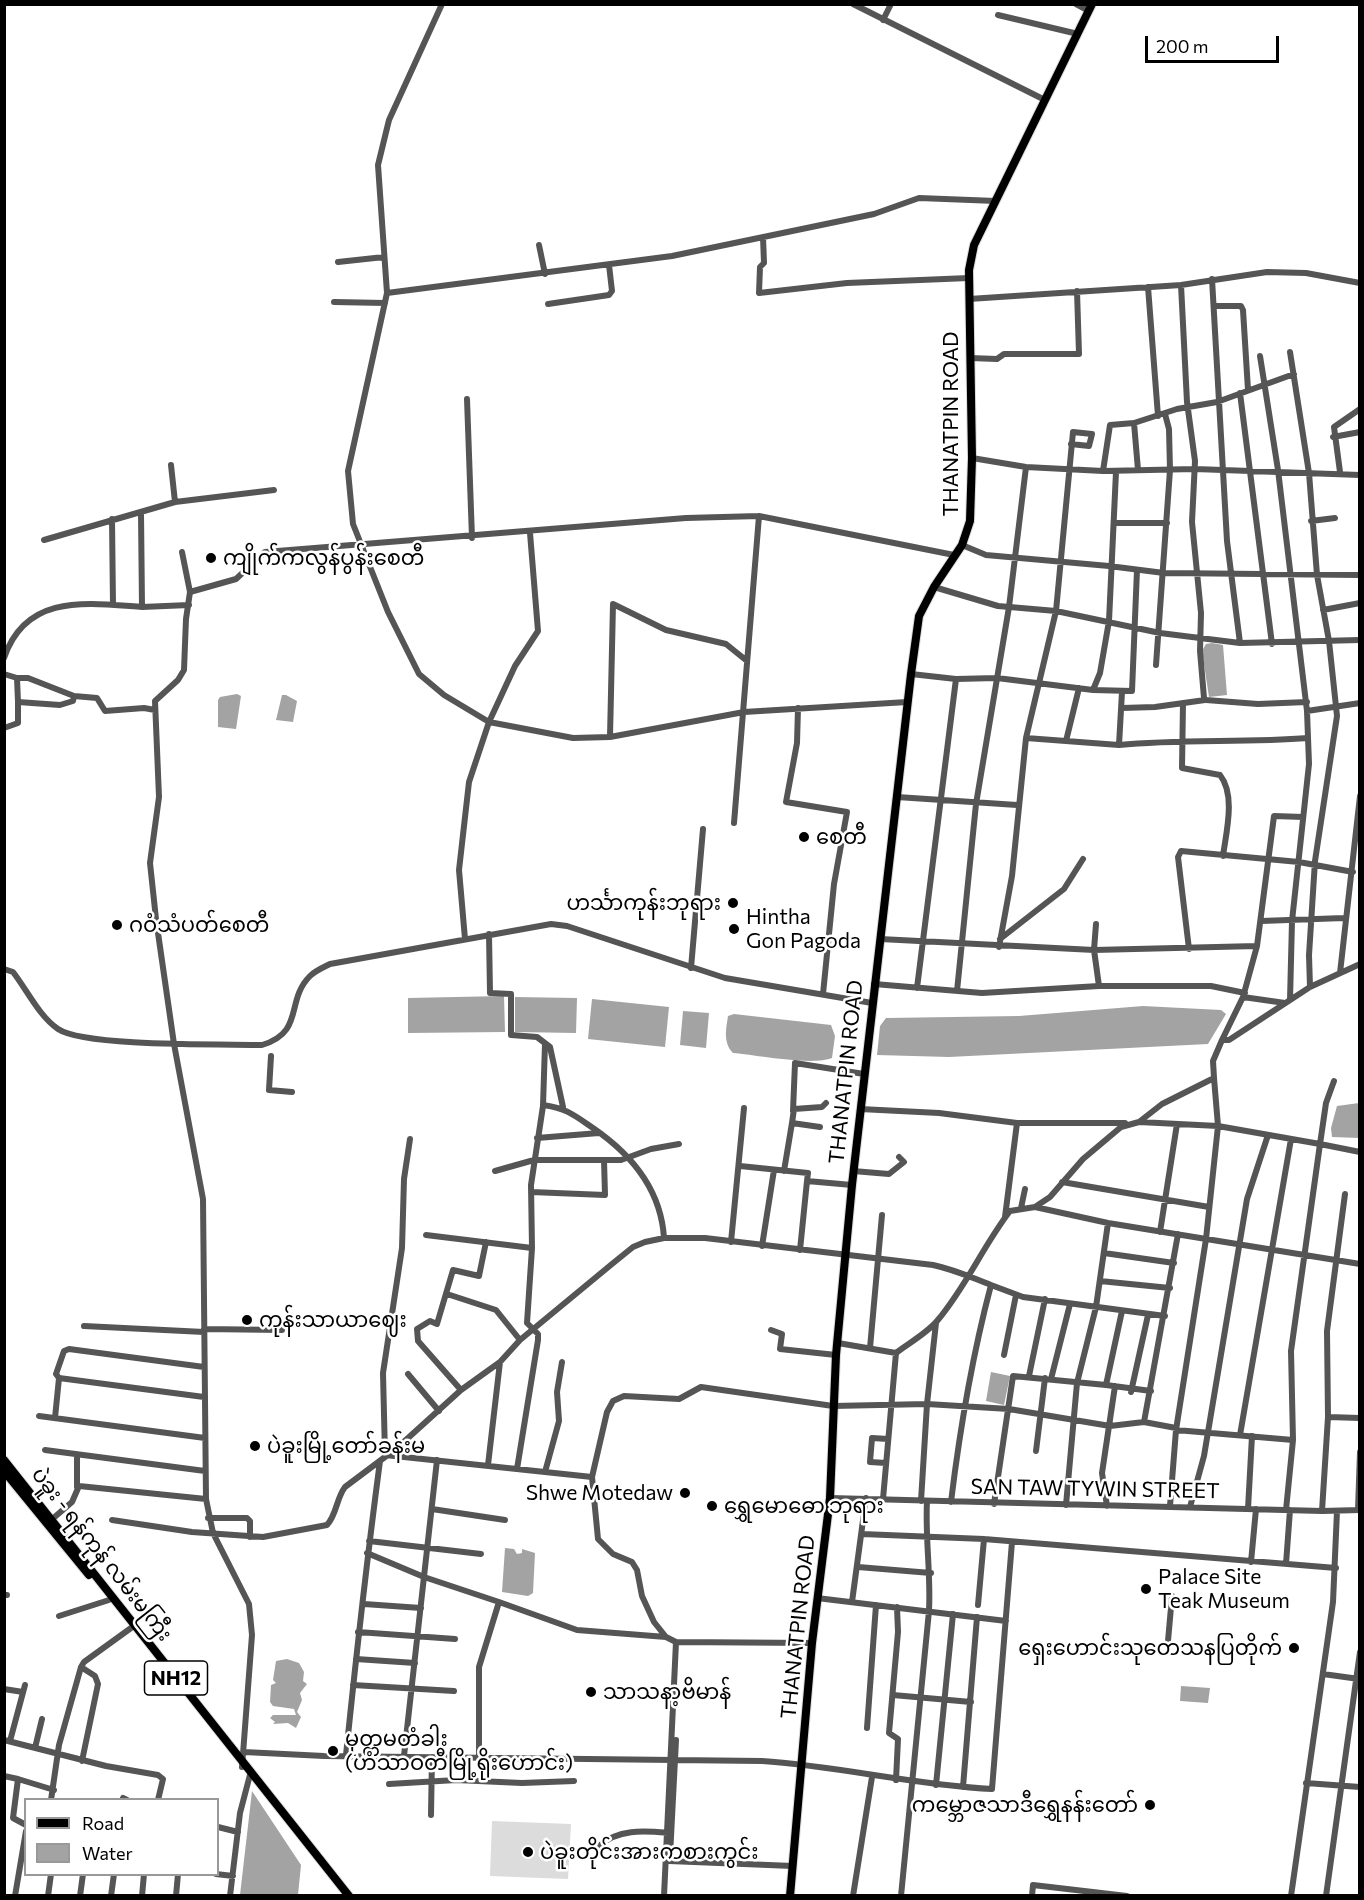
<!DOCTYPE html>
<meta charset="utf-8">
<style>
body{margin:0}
#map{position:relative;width:1364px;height:1900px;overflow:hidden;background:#fff;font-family:Commissioner,sans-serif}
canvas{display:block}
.frame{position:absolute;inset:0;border:6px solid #000;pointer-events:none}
.legend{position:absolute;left:24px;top:1798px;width:195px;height:78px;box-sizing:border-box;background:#fff;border:2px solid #999;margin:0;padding:8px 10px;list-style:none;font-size:18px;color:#000}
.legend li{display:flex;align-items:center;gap:12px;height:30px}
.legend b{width:30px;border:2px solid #999}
.scale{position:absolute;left:1145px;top:36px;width:134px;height:27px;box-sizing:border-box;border:3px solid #000;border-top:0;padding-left:8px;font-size:18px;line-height:21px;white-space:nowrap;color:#000;-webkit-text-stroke:4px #fff;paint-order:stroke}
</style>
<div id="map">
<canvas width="1364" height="1900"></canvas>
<div class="frame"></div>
<ul class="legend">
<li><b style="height:8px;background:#000"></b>Road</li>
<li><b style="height:16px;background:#a3a3a3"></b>Water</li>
</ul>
<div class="scale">200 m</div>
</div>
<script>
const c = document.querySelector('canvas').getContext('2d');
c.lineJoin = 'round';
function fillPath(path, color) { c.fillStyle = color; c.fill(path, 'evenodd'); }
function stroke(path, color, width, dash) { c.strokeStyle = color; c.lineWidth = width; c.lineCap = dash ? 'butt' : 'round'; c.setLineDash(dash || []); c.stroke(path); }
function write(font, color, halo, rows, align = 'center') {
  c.font = font + ' Commissioner,"Noto Sans Myanmar",sans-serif'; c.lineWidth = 5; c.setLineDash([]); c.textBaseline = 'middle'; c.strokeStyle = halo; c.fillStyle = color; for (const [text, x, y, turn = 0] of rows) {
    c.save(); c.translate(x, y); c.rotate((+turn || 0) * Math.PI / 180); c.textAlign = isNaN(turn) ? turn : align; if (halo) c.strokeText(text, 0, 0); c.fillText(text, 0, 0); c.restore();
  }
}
const green = new Path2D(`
 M492 1821 571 1824 568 1879 490 1876Z`);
const water = new Path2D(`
 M1212 643 1223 645 1227 695 1209 697 1202 651 1206 644Z
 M237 694 241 696 236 729 218 727V700L220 697Z
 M282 695H286L297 701 293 722 276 720Z
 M504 996 505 1032 408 1033V998Z
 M515 997 577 998 576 1033 515 1032Z
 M592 999 669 1007 665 1047 588 1039Z
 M1143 1006 1221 1010 1226 1014 1208 1044 949 1057 877 1055 880 1026 886 1018 1019 1016Z
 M683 1011 709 1013 706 1048 680 1045Z
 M734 1014 831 1025 835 1036 832 1058C812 1066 757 1055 733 1053 723 1043 726 1029 728 1016Z
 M1359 1103V1138L1332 1137 1331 1128 1337 1106Z
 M991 1372 1010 1376 1004 1405 986 1401Z
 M505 1548 514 1549 517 1554 522 1553V1549L535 1553 533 1593 528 1596 502 1592Z
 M287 1659 299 1663 304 1672 303 1681 307 1684 300 1693 302 1700 297 1712 301 1717 296 1728 288 1723 273 1724 275 1722 270 1718 273 1715H296L294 1709 273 1706 270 1702 271 1685 276 1683 273 1680 276 1661Z
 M1181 1686 1210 1688 1208 1703 1180 1701Z
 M252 1791 301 1865 298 1895H240Z`);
const minor = new Path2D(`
 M442 4 389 120 378 165 387 293 348 471 353 524 388 612 419 674 444 695 489 722 469 782 459 870 465 939
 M853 4 1045 100
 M1076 4 1089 11
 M998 15 1078 34
 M883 20 891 4
 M763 237 764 263 760 267 759 293 847 283 969 278
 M539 245 545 274
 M338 262 384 257
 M1212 279 1227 541 1240 643
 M1181 285 1187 402 1195 461 1192 522 1201 613 1200 651 1204 698 1206 700 1258 704 1307 702
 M1148 287 1158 416
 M387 293 672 256 874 214 919 198 996 201
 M969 299 1181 285 1267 272 1306 273 1360 283
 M334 302 385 303
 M548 304 609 295 612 291 609 265
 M1214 306H1241L1243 310 1248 390
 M1290 352 1309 473 1317 575 1329 641 1337 716 1315 861 1309 955 1310 987
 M1260 356 1278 470 1307 711 1309 764 1292 921 1290 1000
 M970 358 997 359 1004 354H1079L1077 291
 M1240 393 1272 644
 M467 399 472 538
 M1134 423 1138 470
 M1333 437 1360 432
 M972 458 1026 467 1103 471 1195 469 1360 475
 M171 465 175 502
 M1103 471 1110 425 1134 423 1177 409 1217 402 1294 374
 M1340 472 1334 427 1360 409
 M112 519 113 605
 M1311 521 1335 518
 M1115 523H1167
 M530 533 538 631 515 666 489 722 573 738 610 737 744 712 907 702
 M44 540 175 502 274 490
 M962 545 986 555 1109 566 1164 573 1360 575
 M182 552 190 592 186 619 184 670 178 680 155 701 159 797 150 863 156 919 174 1044 203 1199 206 1499 213 1533 249 1604 252 1635 242 1767
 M934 587 998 606 1056 611 1160 633 1240 643 1360 640
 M190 592 236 579 265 552 686 518 759 516
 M142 607 189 605
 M1323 610 1360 603
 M4 658C26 593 87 603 142 607L141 513
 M1156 665 1170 470 1169 429 1165 414
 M4 674 17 678 18 702
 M911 674 956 679 997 678 1093 690 1132 691 1137 570
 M17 678H28L74 696
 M1093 690 1100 673 1109 621 1116 472
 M1183 703 1182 768 1220 775C1236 795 1226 833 1223 856
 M798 708 797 743 786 802 847 812 834 884 823 994
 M1122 708 1155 707 1205 700
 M1307 711 1360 703
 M4 728 18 723V702L60 705 73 701 74 696 97 698 105 711 144 708 155 710
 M610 737 613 604 666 630 726 644 747 661
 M1026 738 1119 745 1122 692
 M1066 741 1079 688
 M1119 745C1182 739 1244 743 1308 738
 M897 797 1017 805
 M734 823 759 516 954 555
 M1261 921 1344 918
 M1096 924 1094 950 1099 986H1211L1245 993
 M489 934 490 993 511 994V1035L537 1037 550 1047 563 1107
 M880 939 1094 950 1257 946
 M1000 939 1064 889 1083 859
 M999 947 1012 876 1026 738 1056 611 1073 432 1092 434 1089 446 1071 444
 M1189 949 1178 857 1181 851 1299 862 1353 872
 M691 968 703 829
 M4 969 13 972C27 990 39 1016 58 1029 85 1047 223 1044 262 1045 305 1032 285 1001 310 976 315 971 324 967 330 964L551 924 567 926 725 978 872 1003
 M1340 973 1360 796
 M874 984 982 993 1099 986
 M917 988 956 679
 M957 991 976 804 1009 607 1026 467
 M1243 997 1285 1003
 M1222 1040 1243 997 1257 946 1274 816 1303 817
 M271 1056 269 1090 292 1092
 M543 1105C566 1108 574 1115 593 1128 631 1154 661 1189 664 1238
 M860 1109 939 1113 1017 1123H1125
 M793 1111 795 1063 864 1074
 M1139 1122 1218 1126 1320 1144 1326 1103 1334 1081
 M792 1123 794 1109 822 1107 826 1103
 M537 1138 599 1133
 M410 1139 404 1179 402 1248 383 1373 385 1455 592 1477
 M740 1166 808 1173 807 1181 852 1185
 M495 1171 534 1160H621L651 1149 679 1144
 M784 1171 792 1123 820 1127
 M853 1171 889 1174 904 1162 899 1157
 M1062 1182 1209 1207
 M531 1192 605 1195 604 1160
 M1035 1207 1108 1223 1360 1264
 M1021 1208 1025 1189
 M1005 1217 1017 1123
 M1160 1232 1177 1124
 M426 1235 532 1248
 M731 1242 744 1108
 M762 1246 774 1170
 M800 1250 807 1181
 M1104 1253 1174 1263
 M1100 1281 1170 1288
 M991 1285 1023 1297 1165 1316
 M447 1294 496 1310 520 1340
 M1122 1311 1106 1385 1151 1391
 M84 1326 204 1332
 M204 1329 282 1330
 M771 1330 782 1334 780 1349 836 1355
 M838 1343 896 1353
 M870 1348 882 1215
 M1004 1355 1016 1295
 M204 1367 69 1349 64 1351 56 1374 59 1378 204 1397
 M408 1374 439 1411
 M1029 1376 1045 1299
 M1051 1379 1070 1304
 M461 1390 418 1341 417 1329 430 1321 437 1324 453 1270 479 1276 486 1242
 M1131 1392 1148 1315
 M39 1416 205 1438
 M1328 1417 1360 1418
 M55 1418 59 1378
 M1144 1422 1178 1234
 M1176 1430 1293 1440
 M1240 1435 1291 1139
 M45 1450 205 1471
 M1036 1451 1045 1378
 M77 1456V1487
 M886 1463 870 1462 872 1438 888 1439
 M488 1465 500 1362
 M517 1469 538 1340V1334L527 1323 532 1248 531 1185 543 1106 545 1044
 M545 1472 559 1421 557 1392 562 1362
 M830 1498 1322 1511 1360 1510
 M883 1499 896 1353C909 1343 927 1333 937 1321 966 1287 983 1246 1010 1211L1035 1207 1050 1197 1083 1159 1121 1127 1139 1122 1162 1104 1214 1078 1213 1061 1222 1040H1229L1310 987 1360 964
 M921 1501 927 1404 936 1323
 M994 1504 1013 1376 1106 1385
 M1066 1505 1077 1383 1096 1307 1108 1223
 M1107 1506 1102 1473 1115 1386
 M1170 1506 1176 1430 1206 1239 1218 1126 1214 1078
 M1190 1507 1204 1456 1247 1199 1268 1135
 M432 1509 505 1520
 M1248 1509 1252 1436
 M1286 1510 1293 1440 1291 1351 1320 1144 1360 1152
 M1358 1510 1360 1452
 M1322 1511 1328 1417 1327 1331 1345 1194
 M208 1518H247L250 1521V1537
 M112 1520 192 1532 263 1537 327 1525C337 1514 336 1499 345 1487L397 1448 461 1390 500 1362 520 1340 612 1264 633 1247 645 1242 664 1238H705L933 1265C956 1270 970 1277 991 1285 972 1357 960 1428 951 1502
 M50 1521 72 1502 79 1486 206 1499
 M862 1534 984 1539 1336 1568
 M369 1541 481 1554
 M367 1553 424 1577 499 1602
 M1251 1562 1256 1509
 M1286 1564 1290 1510
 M858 1567 931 1573
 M4 1595H7
 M817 1598 1006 1621
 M852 1602 866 1498
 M364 1604 421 1608
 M978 1605 984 1539
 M59 1616 109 1600
 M358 1632 455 1639
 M1168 1641 1172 1596
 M812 1643 676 1642 666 1637 654 1622 642 1596 637 1570 632 1562 613 1554 598 1539 592 1477 607 1412 613 1401 624 1396 679 1399 701 1387 833 1406 927 1404 1009 1409 1110 1426 1144 1422 1176 1428
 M356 1659 415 1663
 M81 1667 95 1676 98 1684 82 1761
 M1323 1674 1359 1679
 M353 1685 454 1691
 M4 1689 23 1692
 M893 1695 971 1702
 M867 1728 876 1605
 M4 1740 106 1766 158 1775 163 1779 158 1800
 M10 1741 25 1685
 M35 1748 42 1719
 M244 1752 324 1756 762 1761C839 1766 914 1785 992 1789L1012 1542
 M346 1755C356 1657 367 1559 380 1461
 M404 1756 437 1460
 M479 1758V1667L499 1602 577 1630 666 1637
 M4 1776 18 1779
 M896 1780 898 1739 889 1733 898 1632 897 1607
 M1306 1783 1360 1787
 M389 1784 456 1780 522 1783 574 1781
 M936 1785 953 1614
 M963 1787 977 1617
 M123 1798 127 1800
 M51 1800 59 1745 81 1667 84 1662 131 1628
 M431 1815 432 1757
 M26 1825 13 1818 18 1779 54 1790
 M218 1827 238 1832
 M599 1846C619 1828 645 1831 671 1833
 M670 1856 676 1740
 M669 1861 793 1866
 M216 1874 233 1876
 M15 1896 26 1831
 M48 1896 51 1874
 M80 1896 83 1874
 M111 1896 114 1874
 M142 1896 144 1874
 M176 1896 178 1874
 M230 1896 240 1813 251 1771
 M664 1896 676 1642
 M853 1896 872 1777
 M901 1896 929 1611C931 1573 925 1538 927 1501
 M1032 1896 1033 1885 1127 1896
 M1291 1896 1333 1602 1337 1511
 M1326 1896 1360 1652`);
const major = new Path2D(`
 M790 1896 812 1643 830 1498 836 1355 852 1185 911 674 919 616 934 587 962 545 970 521 972 458 969 270 974 245 1092 4`);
const highway = new Path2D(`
 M4 1460 349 1896
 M4 1471 89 1575`);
const markers = [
 [211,558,6,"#000"],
 [804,837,6,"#000"],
 [733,903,6,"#000"],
 [117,925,6,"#000"],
 [734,929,6,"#000"],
 [247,1320,6,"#000"],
 [255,1446,6,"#000"],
 [685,1493,6,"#000"],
 [712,1506,6,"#000"],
 [1146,1589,6,"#000"],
 [1294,1648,6,"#000"],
 [591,1692,6,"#000"],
 [333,1751,6,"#000"],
 [1150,1805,6,"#000"],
 [528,1852,6,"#000"]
];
const shields = [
 [176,1678,63]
];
const shieldNames = [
 ["NH12",176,1678]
];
const streetNames = [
 ["THANATPIN ROAD",951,424,-90],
 ["THANATPIN ROAD",846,1072,-84],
 ["SAN TAW TYWIN STREET",1095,1489,1],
 ["ပဲခူး - ရန်ကုန် လမ်းမကြီး",102,1554,52],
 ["THANATPIN ROAD",798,1627,-84]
];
const poiNames = [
 ["ကျိုက်ကလွန်ပွန်းစေတီ",223,558],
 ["စေတီ",816,837],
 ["ဟင်္သာကုန်းဘုရား",721,903,"right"],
 ["Hintha",746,917],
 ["Gon Pagoda",746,941],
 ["ဂဝံသံပတ်စေတီ",129,925],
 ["ကုန်းသာယာဈေး",259,1320],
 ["ပဲခူးမြို့တော်ခန်းမ",267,1446],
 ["Shwe Motedaw",673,1493,"right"],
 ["ရွှေမောဓော ဘုရား",724,1506],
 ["Palace Site",1158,1577],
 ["Teak Museum",1158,1601],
 ["ရှေးဟောင်းသုတေသနပြတိုက်",1282,1648,"right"],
 ["သာသနာ့ဗိမာန်",603,1692],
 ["မုတ္တမတံခါး",345,1739],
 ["(ဟံသာဝတီမြို့ရိုးဟောင်း)",345,1763],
 ["ကမ္ဘောဇသာဒီရွှေနန်းတော်",1138,1805,"right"],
 ["ပဲခူးတိုင်းအားကစားကွင်း",540,1852]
];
fillPath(green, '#dcdcdc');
fillPath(water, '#a3a3a3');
stroke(major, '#dbdbdb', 10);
stroke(highway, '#dbdbdb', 10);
stroke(minor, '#555', 6);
stroke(major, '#000', 8);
stroke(highway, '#000', 8);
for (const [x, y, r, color] of markers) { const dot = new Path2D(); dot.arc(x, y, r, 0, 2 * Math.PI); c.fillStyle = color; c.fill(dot); stroke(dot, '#fff', 2); }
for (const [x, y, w] of shields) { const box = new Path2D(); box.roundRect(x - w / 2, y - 17, w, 34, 4.5); c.fillStyle = '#fff'; c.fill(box); stroke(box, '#000', 1.5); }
write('bold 20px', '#000', null, shieldNames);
write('21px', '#000', '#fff', streetNames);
write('21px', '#000', '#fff', poiNames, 'left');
</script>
